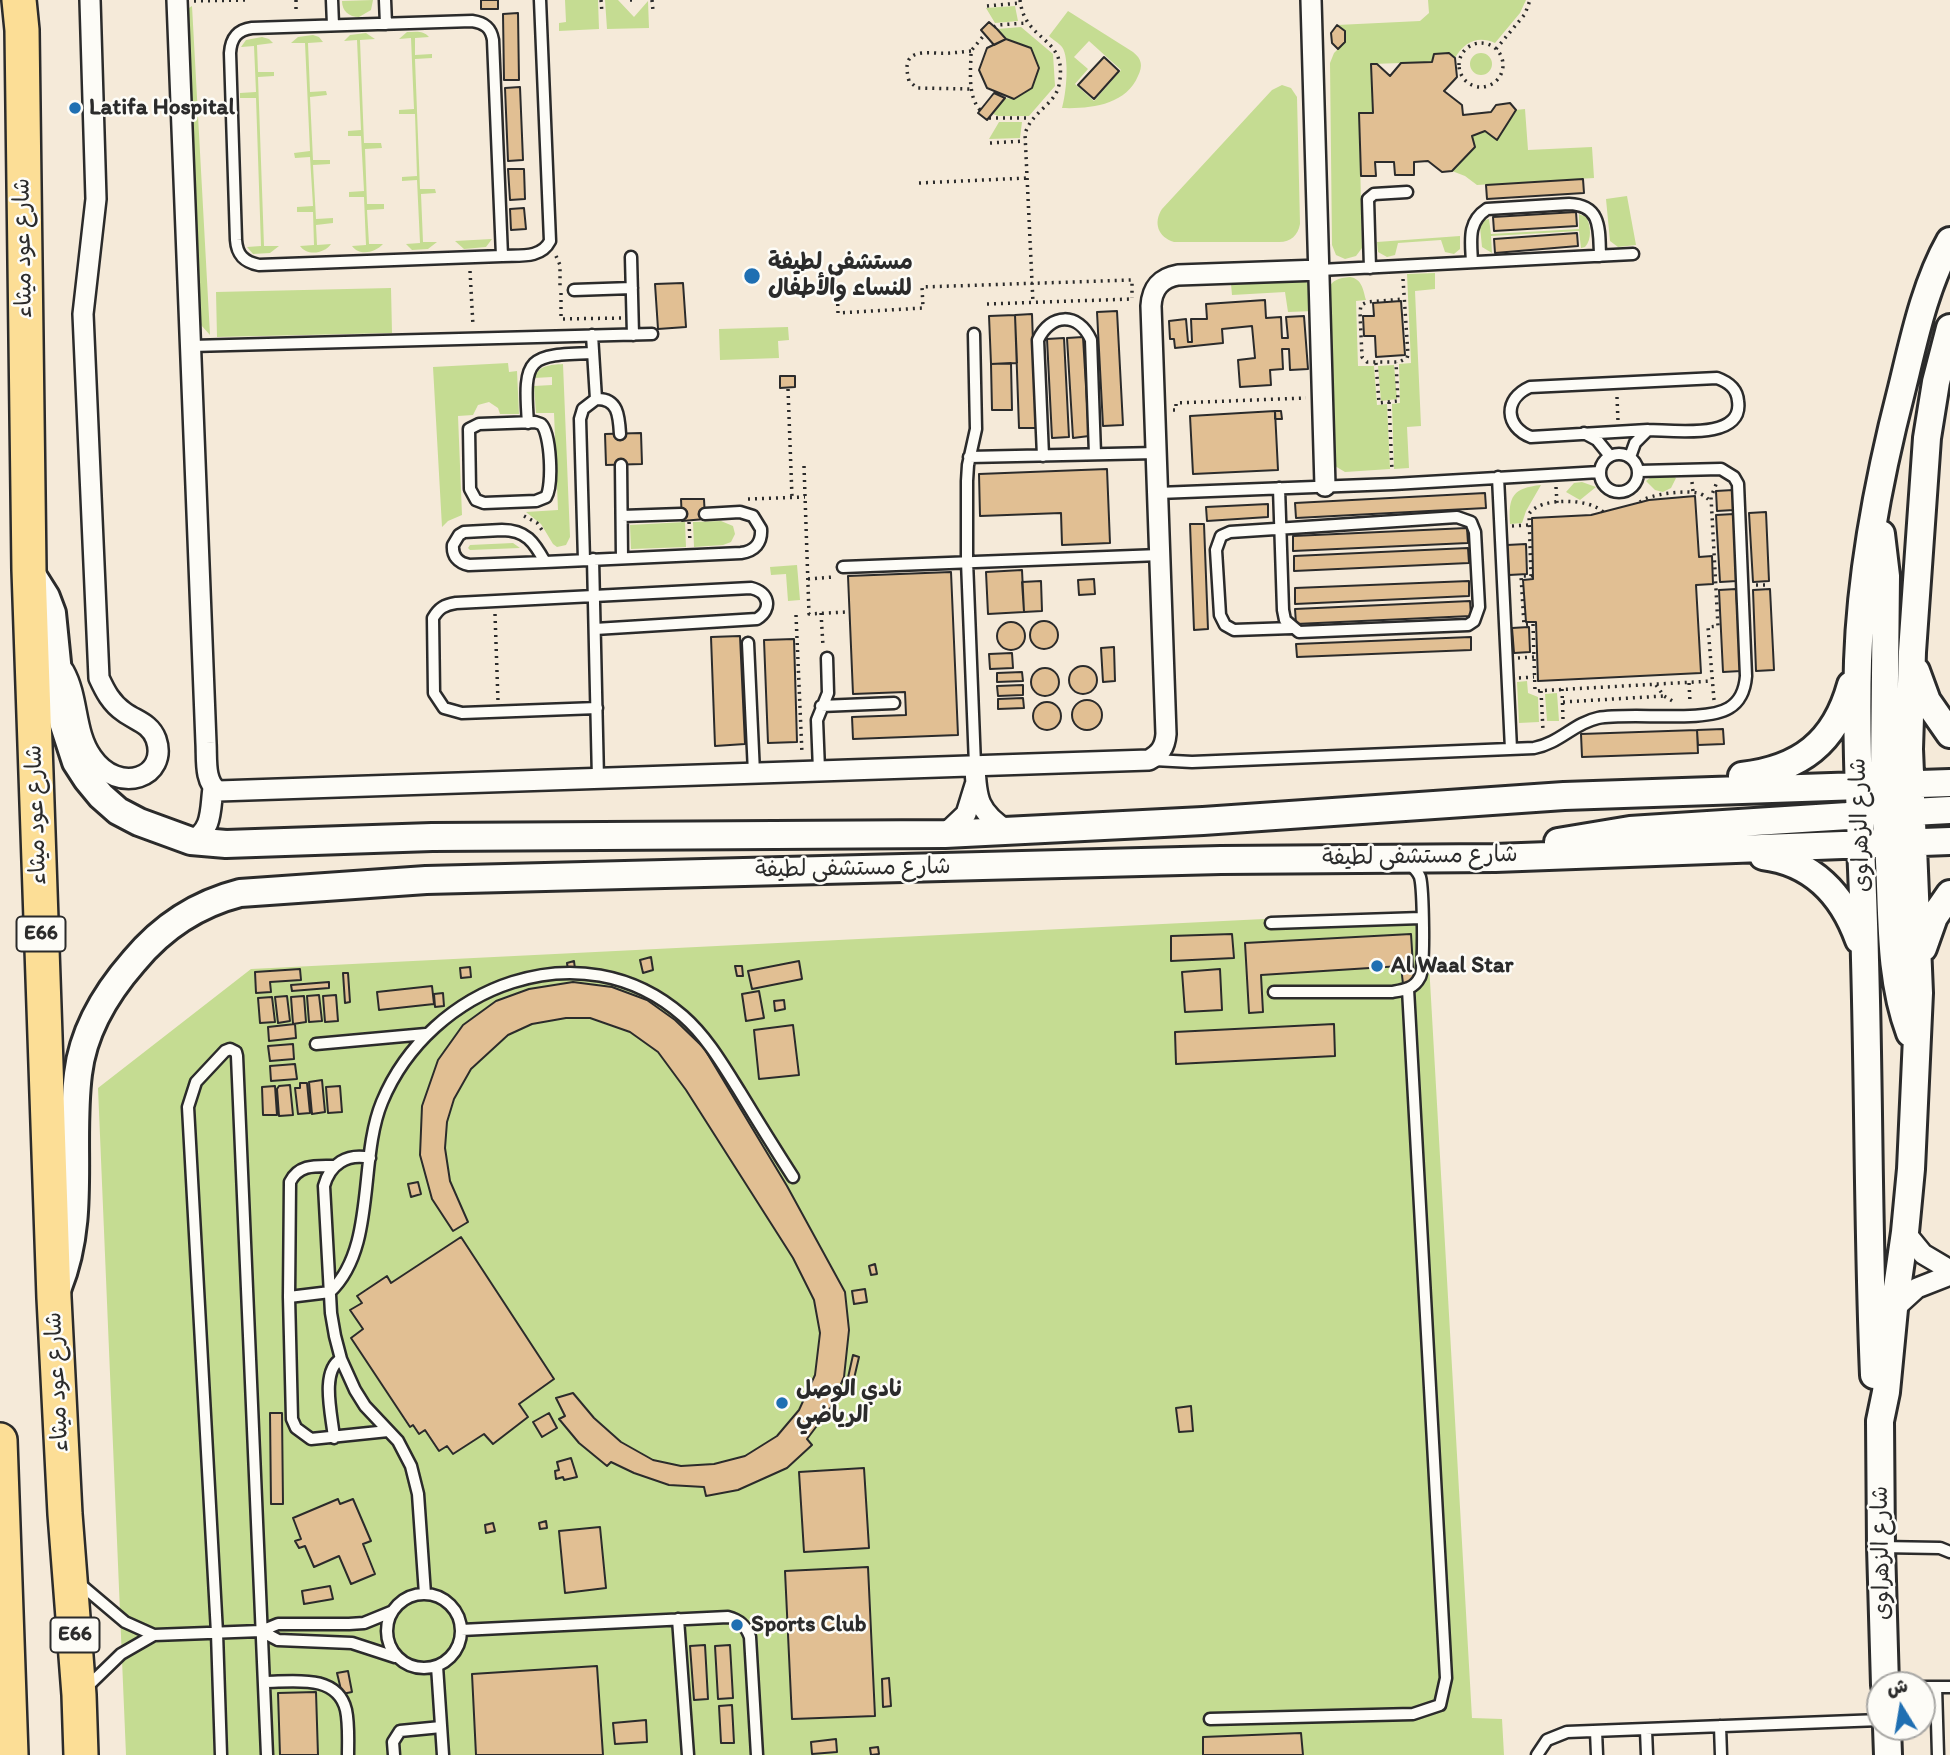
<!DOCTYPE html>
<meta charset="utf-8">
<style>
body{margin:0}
#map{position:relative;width:1950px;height:1755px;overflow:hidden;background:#f5ead9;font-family:Itim,"Playpen Sans Arabic",sans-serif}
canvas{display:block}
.north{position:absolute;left:1866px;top:1671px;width:70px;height:70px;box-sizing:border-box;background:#fdfcf7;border:2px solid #a9a8a5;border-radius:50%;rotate:349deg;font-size:19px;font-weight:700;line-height:28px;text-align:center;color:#2b2b2b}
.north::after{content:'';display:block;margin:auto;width:24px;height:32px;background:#1f6fb2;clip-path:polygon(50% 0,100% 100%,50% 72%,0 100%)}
</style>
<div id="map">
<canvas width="1950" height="1755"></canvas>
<div class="north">ش</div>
</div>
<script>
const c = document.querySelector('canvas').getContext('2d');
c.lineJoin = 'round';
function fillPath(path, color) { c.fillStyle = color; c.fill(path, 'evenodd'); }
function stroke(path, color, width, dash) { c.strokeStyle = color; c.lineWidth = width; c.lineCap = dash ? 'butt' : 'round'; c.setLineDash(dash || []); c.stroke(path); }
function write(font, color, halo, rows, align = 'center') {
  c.font = font + ' Itim,"Playpen Sans Arabic",sans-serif'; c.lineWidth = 5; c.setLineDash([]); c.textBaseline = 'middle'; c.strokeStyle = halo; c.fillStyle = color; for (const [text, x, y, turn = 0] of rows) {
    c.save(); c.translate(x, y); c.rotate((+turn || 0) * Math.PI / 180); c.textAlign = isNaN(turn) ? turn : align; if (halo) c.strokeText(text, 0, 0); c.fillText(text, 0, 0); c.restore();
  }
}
const green = new Path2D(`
 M373 0 371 10 359 17C349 17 342 11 342 1Z
 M565 0H598L599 29 559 31V23L566 22Z
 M605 0H618L634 17 648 1 649 28 607 29Z
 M1428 0H1526L1520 13 1495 43C1478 35 1464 42 1455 58L1449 53 1434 54 1432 62 1371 64 1373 113 1359 114 1362 248 1356 256 1345 259 1336 255 1332 245 1330 63 1334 53 1345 42V31L1337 25 1420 21 1429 13Z
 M192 6 210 335 201 325 186 10Z
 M1015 6 1018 21 995 23 986 8Z
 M1068 11 1133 52C1142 59 1143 66 1138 76 1126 105 1090 109 1062 108 1066 95 1070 58 1062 47 1059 43 1053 40 1049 36ZM1089 41 1121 70 1094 101 1075 84 1088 69 1074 57Z
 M1021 27 1053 54 1055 86 1029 116H998L993 114 1005 98 1014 99 1032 88 1006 39 997 29Z
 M407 32C416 32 423 30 429 37L415 38V55L432 54V58L415 59 420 189H435L436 193 421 194 423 242H437L428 249 412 250 406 244 420 243 417 180 402 181V177L417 176 415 114H399V110L414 109 411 38 399 39Z
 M366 33 375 39 360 40 364 143H381L382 148 365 149 367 204H384V209L367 210 369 244H383C375 253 359 256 352 246L366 245 364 197H349V192L364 191 361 136H348V131L361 130 357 40 344 41 350 35Z
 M313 35 319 37 323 42 308 43 310 92 326 91 327 95 310 97 313 160H330V164L313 165 316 219 333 218V223L316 225 317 245 331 244C324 254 307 256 300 246L314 245 313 212H297V207L313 206 310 157 295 158 294 153 310 151 305 43H291L298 37Z
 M262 37 269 39 273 43 257 45 258 72H274V76L258 77 264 246H279L270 253 253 254 247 247 261 246 256 98H240V93L256 92 254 46 241 47 246 40Z
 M1470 64a11 11 0 1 1 22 0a11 11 0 1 1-22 0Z
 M1282 85 1291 88 1297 97 1300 224C1298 235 1291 242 1279 242H1174C1158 237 1153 223 1162 209L1272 90Z
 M1525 109 1528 150 1592 147 1594 178 1477 185 1465 176 1452 171 1475 147 1472 136 1485 131 1497 140 1516 110Z
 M999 122H1022L1020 138 989 139Z
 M1627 196 1636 245 1618 247 1610 241 1606 199Z
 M1579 214 1586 217C1591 225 1592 240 1585 247L1581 248 1579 231 1491 236 1492 253 1482 247 1480 227 1485 220 1489 219 1491 234 1579 229Z
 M1460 236V249L1454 254 1445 252 1441 240 1398 243 1395 255 1387 257 1378 252 1377 242Z
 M492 239 486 247 464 249 455 241Z
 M1435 273V289L1415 291 1421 426 1407 427 1409 468 1394 469 1392 404 1400 403 1399 364 1411 363 1407 274Z
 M1350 277C1362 279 1363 289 1366 300L1356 301 1358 366H1374L1377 405 1387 404 1390 469 1345 472 1335 466 1328 292C1330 280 1339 278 1350 277Z
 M1301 280 1310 284 1314 311 1288 312 1285 292 1232 295 1231 284Z
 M391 288 392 333 217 337 216 292Z
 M788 327 789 340 778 341 779 358 720 360 719 329Z
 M508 363 509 372 517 371 519 414H500L498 408 489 402 478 405 473 415 458 416 462 515 448 521 442 527 433 367Z
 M563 364 570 537 566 545 557 547 553 544 541 524 526 512 558 510 554 413H536L534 386 552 385V377L534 378C539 365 550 365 563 364Z
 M1394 365 1397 399 1381 401 1378 366Z
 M1672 476 1676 478 1671 488 1663 492 1655 490 1646 481 1651 477Z
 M1582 482 1596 487 1580 500 1566 492 1574 483Z
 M1541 485 1526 511 1522 523 1510 524C1508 496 1513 488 1541 485Z
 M721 521 733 526 735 534 731 542 723 545 694 547 693 522Z
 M685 522 686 547 631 549 630 525Z
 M513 543 520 548 470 550 468 548 470 545Z
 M797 565 800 600 788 601 786 574 771 575 770 567Z
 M1527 681 1528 693 1538 697 1539 722 1519 723 1517 682Z
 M1557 693 1559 721H1547L1545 694Z
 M1426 911 1472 1718 1502 1719 1504 1755H126L98 1088 251 969Z`);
const building = new Path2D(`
 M481 0H498V9H481Z
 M518 13 519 80H504L503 14Z
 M989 22 997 29 1006 39 994 45 981 30Z
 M1337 25 1345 31V42L1338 49 1332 43 1331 33Z
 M1006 39 1031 48 1039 68 1032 88 1014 99 987 88 979 70 987 48Z
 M1449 53 1455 58 1457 77 1444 91 1462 105 1463 115 1491 112 1496 105 1510 103 1516 110 1497 140 1485 131 1472 136 1475 147 1452 171 1442 172 1428 161 1414 162V175H1395L1394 162H1375L1376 176H1361L1359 113H1373L1371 64H1377L1390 76 1401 63 1432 62 1434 54Z
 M1104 57 1119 71 1094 99 1078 85Z
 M520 87 523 160 508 161 505 88Z
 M994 93 1005 98 987 120 978 113Z
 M508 169H524L525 199 510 200Z
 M1583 179 1584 193 1487 199 1486 185Z
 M524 208 526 229 511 230 510 209Z
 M1576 212 1577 226 1494 231 1493 217Z
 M1577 233 1578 246 1495 253 1494 239Z
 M683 283 686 327 658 329 655 284Z
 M1265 300 1266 318 1281 317 1282 338H1288L1286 317 1304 316 1308 369 1290 370 1289 349H1282L1283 369 1270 370 1271 385 1240 387 1238 360 1255 358 1252 326 1222 329 1223 343 1175 348 1174 339H1170L1169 321 1186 319 1188 342H1192L1191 319H1207L1206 304Z
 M1401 301 1405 355 1376 357 1375 336H1364L1363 316H1374L1373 303Z
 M1117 311 1123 425 1103 426 1097 312Z
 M1032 314 1036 428H1019L1015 315Z
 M1015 315 1017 363 991 364 989 316Z
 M1083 337 1089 436 1073 438 1067 338Z
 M1064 338 1069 437 1052 438 1047 339Z
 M1011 363 1012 410H992L991 364Z
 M780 376H795V387L780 388Z
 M1275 411 1278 470 1193 474 1190 416Z
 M1275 411H1281L1282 419H1275Z
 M641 433 642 464 606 465 605 434Z
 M1107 469 1110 543 1062 545 1061 513 980 516 979 474Z
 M1733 490 1734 510 1717 511 1716 491Z
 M1485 493 1486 508 1296 518 1295 503Z
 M1695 496 1699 557 1712 556 1713 584 1696 585 1701 673 1538 681 1536 622H1526L1523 580 1533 579 1532 518 1591 515 1649 500Z
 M681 499H704L705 519 682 521Z
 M1268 504V517L1207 521 1206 507Z
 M1766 512 1769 581 1753 582 1749 513Z
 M1734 514 1737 581 1720 582 1716 515Z
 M1190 524H1204L1208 629 1194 630Z
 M1467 528 1468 543 1293 551V536Z
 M1526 544 1527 574 1509 575 1507 545Z
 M1468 548 1469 563 1294 571V556Z
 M1022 570 1024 612 988 614 986 572Z
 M951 572 958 735 853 739 852 717 906 715 905 692 853 694 848 576Z
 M1094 579 1095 594 1079 595 1078 580Z
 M1041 581 1042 611 1024 612 1022 582Z
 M1469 581V596L1295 604V588Z
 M1736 589 1741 671 1723 672 1719 590Z
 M1770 589 1774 670 1756 671 1753 590Z
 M1470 601 1471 616 1296 624 1295 609Z
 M1030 635a14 14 0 1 1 28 0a14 14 0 1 1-28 0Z
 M997 636a14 14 0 1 1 28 0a14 14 0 1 1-28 0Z
 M1529 627 1530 652 1514 653 1512 628Z
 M740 636 745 744 715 746 711 637Z
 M1471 637V650L1297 657 1296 644Z
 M794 639 797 742 768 743 764 640Z
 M1114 647 1115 681 1103 682 1101 648Z
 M1012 653 1013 668 990 669 989 654Z
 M1069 680a14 14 0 1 1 28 0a14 14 0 1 1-28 0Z
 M1031 682a14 14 0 1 1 28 0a14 14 0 1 1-28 0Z
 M1022 672 1023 681 997 682V673Z
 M1023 685V695L998 696 997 686Z
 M1023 698 1024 708 998 709V699Z
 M1072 715a15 15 0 1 1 30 0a15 15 0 1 1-30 0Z
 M1033 716a14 14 0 1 1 28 0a14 14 0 1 1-28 0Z
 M1723 729 1724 744 1698 745 1697 730Z
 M1697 730 1698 753 1582 757 1581 734Z
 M1232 934 1234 958 1171 961V936Z
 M1411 934 1414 983 1403 984 1401 966 1261 975 1263 1012 1249 1013 1245 943Z
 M651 957 653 970 643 973 640 960Z
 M574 961 575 969 568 970 567 963Z
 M799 961 802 979 752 989 748 971Z
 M735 966H742L743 976H737Z
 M470 967 471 977 461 978 460 968Z
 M300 969 301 980 270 982 271 992 256 993 255 972Z
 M1220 969 1222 1010 1185 1012 1182 972Z
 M343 973H348L350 1002 345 1003Z
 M329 982V988L292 991 291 985Z
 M573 982 612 987 647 1000 675 1020 704 1048 787 1186 845 1292 849 1330 844 1377 831 1407 807 1439 812 1445 787 1468 738 1490 706 1496 704 1487 669 1485 634 1473 611 1462 607 1466 579 1443 559 1419 565 1416 556 1398 573 1393 594 1418 621 1442 653 1460 681 1466 714 1464 745 1456 777 1436 799 1410 815 1375 820 1333 814 1300 793 1258 686 1090 658 1052 630 1032 590 1018H566L532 1024 508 1035 471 1069 454 1099 447 1122 445 1148 450 1181 468 1222 453 1231 432 1199 420 1155 422 1106 438 1060 463 1025 496 1001 529 989Z
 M432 986 434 1004 379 1010 377 992Z
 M759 991 764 1018 746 1021 742 994Z
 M443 993 444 1006 435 1007 434 994Z
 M319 995 322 1021 309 1022 307 996Z
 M336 995 338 1021 325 1022 323 996Z
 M287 996 290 1021 278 1023 275 997Z
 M304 996 306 1022 293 1024 291 997Z
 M272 997 275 1022 260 1023 258 998Z
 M784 1000 785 1009 775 1011 774 1001Z
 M295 1024 296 1038 269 1041 268 1027Z
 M1334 1024 1335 1056 1176 1064 1175 1032Z
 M793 1025 799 1075 759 1079 754 1030Z
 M293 1044 294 1059 270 1061 268 1046Z
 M295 1064 297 1079 271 1081 270 1066Z
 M322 1080 325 1112 312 1114 309 1082Z
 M300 1083H307L310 1113 298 1114 295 1088H300Z
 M290 1085 293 1115 279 1116 277 1089 279 1086Z
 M275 1086 277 1115H263L262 1087Z
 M340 1086 342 1112 328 1113 326 1087Z
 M418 1182 421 1194 411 1197 408 1184Z
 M461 1237 554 1379 519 1404 528 1417 493 1444 484 1434 453 1454 447 1446 439 1451 425 1430 419 1434 413 1425 410 1427 351 1338 363 1329 350 1310 362 1303 357 1296 387 1276 391 1283Z
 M875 1264 877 1274 871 1275 869 1266Z
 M865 1289 867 1302 854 1304 852 1291Z
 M853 1355 859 1357 853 1383 847 1382Z
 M1191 1406 1193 1431 1179 1432 1176 1408Z
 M270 1413H282L283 1504H271Z
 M549 1413 557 1428 542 1437 533 1422Z
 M571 1458 577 1477 564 1480 563 1477 556 1479 555 1471 559 1470 557 1462Z
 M864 1468 869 1548 804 1552 799 1472Z
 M338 1499 340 1504 353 1499 371 1541 363 1544 375 1574 351 1584 339 1556 314 1567 305 1546 299 1548 295 1541 301 1539 293 1518Z
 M546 1521 547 1528 540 1529 539 1523Z
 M493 1523 495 1531 486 1533 485 1525Z
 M600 1527 606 1588 565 1593 559 1531Z
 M868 1567 875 1716 792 1719 785 1571Z
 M330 1586 333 1599 304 1604 302 1591Z
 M705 1645 708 1699 694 1700 690 1646Z
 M730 1645 733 1698 718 1699 715 1646Z
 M597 1666 603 1755H476L472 1674Z
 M348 1671 352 1692 342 1694 337 1673Z
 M889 1678 891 1706 883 1707 882 1679Z
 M316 1692 318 1755H280L278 1693Z
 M732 1705 734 1743H721L719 1706Z
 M646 1720 647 1742 615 1744 613 1723Z
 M1301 1733 1303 1755H1203V1737Z
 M836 1739 837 1752 812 1754 811 1742Z
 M878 1747 879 1754 871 1755 870 1748Z`);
const path = new Path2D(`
 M296 0V14
 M601 0 602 13
 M630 0H633
 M652 0 653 11
 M1020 0C1025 44 1069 35 1059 85 1055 105 1031 112 1025 134L1033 303
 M194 1 248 0
 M987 6 1020 3
 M994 27 997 25 1027 23
 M1459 65a22 22 0 1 1 44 0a22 22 0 1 1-44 0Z
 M1496 49 1525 14 1530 0
 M971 51C959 52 948 54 936 53 914 52 902 54 909 81L917 88 971 89
 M980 110C967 95 971 70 971 51L985 34
 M989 118H1031
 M990 143 1025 141
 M919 183 1027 178
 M556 256 560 265V286
 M470 271 473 326
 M1403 279 1408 355 1407 358 1399 362H1367L1362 357 1360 312 1361 305 1367 302 1404 299
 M837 283 838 313 923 308 922 287 1132 280V298
 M561 293V319L622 318
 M987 304 1132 299
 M1376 363 1379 403 1398 401 1396 362
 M788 389 792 497
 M1617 397 1618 421
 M1389 402 1392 471
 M1173 410H1176V403L1306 398
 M804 466 809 614 846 612
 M1692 482 1693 492
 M1556 487 1557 503
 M748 499 805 497
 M1640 502C1648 494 1690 489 1701 494 1705 496 1706 497 1710 501
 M1603 512C1590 498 1539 497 1529 514L1531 576H1521L1524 625 1533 624 1535 691 1712 681
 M524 516 537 523 544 533
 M689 522 690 542
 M1512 526 1528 525
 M808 579 833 577
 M1756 585H1768
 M821 613 823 646
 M495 614 498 701
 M796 615 802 754
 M1518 658 1534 657
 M1519 678 1534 677
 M1689 683 1690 702
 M1656 685 1664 696 1674 702
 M1562 689 1563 719
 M1541 691 1543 730
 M1714 700 1708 627 1718 626 1711 497 1717 482
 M1563 702 1664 696`);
const lane = new Path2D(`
 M332 0 333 25
 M385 0 386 24
 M472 21C485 23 491 28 493 40L502 256 259 265C244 262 237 255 236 240L230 53C231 38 237 30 252 28Z
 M502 256C519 255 541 259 550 241L540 0
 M631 257 633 335
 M1472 262C1471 241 1467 222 1487 209L1569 204C1602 205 1599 230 1600 256
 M1370 268 1368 199 1374 194 1407 192
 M1320 270 1633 254
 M574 290 632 288
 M974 334 976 429 968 465 967 481V561L975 765
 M592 335 596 399
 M191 346 652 334
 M535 422 541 424C551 433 553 486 546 497L536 501 484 503 476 500 470 489 469 429 479 424Z
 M528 423C523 356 528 355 593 353
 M1584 433 1597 440 1610 456
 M1600 473a19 19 0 1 1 38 0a19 19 0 1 1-38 0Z
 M1043 456 1038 340C1050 313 1079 312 1091 340L1095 454
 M969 457 1156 453
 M1630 457 1635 443 1648 430C1672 430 1744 441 1738 401 1737 388 1728 382 1717 378L1530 387C1503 399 1505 427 1531 437L1648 430
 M621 465 622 558
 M1498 477 1511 749
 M1279 488 1283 610 1285 620 1299 632 1468 625 1474 621 1479 607 1475 532 1471 522 1457 517 1230 532 1221 536 1216 550 1220 615 1225 625 1234 630 1292 628
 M1158 493 1393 484 1600 472
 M622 516 681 514
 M502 530C526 530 534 542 545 562L469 565C458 563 452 556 453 545L459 535 464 532Z
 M593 559 598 779
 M584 560 580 419 583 409 596 399C618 398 619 416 620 434
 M545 562 741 553C755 551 762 543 761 529L753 516 740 512 705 514
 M843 567 1160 555
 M595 629 757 619C773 609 769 592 751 588L456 603C444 605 439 608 433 618L434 693 444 708 462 713 597 708
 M748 643 754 773
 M821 706 894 703
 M1154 760 1192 762 1534 748C1560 743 1574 723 1598 718 1630 712 1705 723 1729 708 1741 701 1745 689 1746 676L1738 484 1734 477 1721 469 1639 471
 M819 770 817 720 828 693 827 658
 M1271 923 1421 918
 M1274 992H1392C1404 990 1414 989 1420 977 1425 969 1423 888 1420 877 1418 872 1413 867 1409 864
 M316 1044 426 1034
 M370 1158C347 1153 330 1164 324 1186L331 1313 335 1336 341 1359 355 1390 365 1406 398 1441 411 1466 418 1494 425 1594
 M333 1166C316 1166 299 1164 290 1182L289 1297 292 1419 296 1428 311 1439 388 1431
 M289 1297 330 1292C377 1247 358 1160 382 1102 430 986 582 927 683 1016 707 1037 723 1065 740 1092 757 1120 775 1149 793 1177
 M334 1438C332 1416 320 1371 341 1359
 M1881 1547 1940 1548 1950 1552
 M80 1584 125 1622 154 1635
 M387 1631a37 37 0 1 1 74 0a37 37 0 1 1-74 0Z
 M678 1619 688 1755
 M461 1630 728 1617C740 1620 746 1626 750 1637L757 1755
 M261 1631 278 1640 352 1643 395 1657
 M437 1666 443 1755
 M264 1682C292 1682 337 1673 346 1710 349 1724 348 1741 348 1755
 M87 1687 121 1654 154 1635 261 1631 278 1624H349L364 1623 391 1612
 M1922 1687H1950
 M1936 1687 1938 1755
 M1210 1719 1413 1714 1440 1705 1446 1678 1408 989
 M1720 1726 1721 1755
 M1646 1730 1647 1755
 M1596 1731 1597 1755
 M221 1755 217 1633 188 1107 196 1082 225 1051 230 1049 236 1052 237 1056 267 1755
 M394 1755 393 1742 400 1731 441 1727
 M1537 1755 1547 1740 1567 1732 1880 1720`);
const street = new Path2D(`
 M177 0 206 743C207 759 204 782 218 791L1149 760C1160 754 1165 747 1166 734L1151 306C1152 288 1161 278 1178 275L1320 270
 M1311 0 1325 486
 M64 671C79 698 74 732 92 757 119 796 169 777 156 739 150 723 136 721 124 712 111 703 105 691 99 678L83 314 96 199 90 0
 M975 765C976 798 978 812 1008 831
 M945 834 966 814 975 785
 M191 841C213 830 210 810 213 788
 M1905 1232 1923 1254 1950 1270
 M1894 1309 1917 1288 1950 1275`);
const secondary = new Path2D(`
 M1881 534 1886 576 1884 773 1891 802
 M29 570 46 597 52 613 63 722 76 762 87 779 101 796 118 811 139 822 191 841 226 844 432 837 945 834 1203 821 1564 796 1950 783
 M1916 671 1927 701 1950 734
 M1742 776C1800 769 1835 743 1851 685
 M1867 792 1879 805 1886 821C1894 890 1885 966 1910 1033
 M1896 816 1912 812 1950 810
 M1558 842 1630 830 1848 816 1879 805 1910 783
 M1763 856C1812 862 1843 895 1859 940
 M1923 948 1934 917 1950 894
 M58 1287C86 1218 69 1146 78 1074 83 1031 106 993 134 961 163 926 197 904 240 893L426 880 1221 860 1495 858 1950 841
 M1874 1375C1868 1236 1869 1098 1865 960 1863 860 1855 760 1858 661 1861 569 1879 477 1902 388 1914 339 1925 285 1950 241
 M1885 1685 1881 1547 1880 1421 1886 1392 1894 1309 1905 1232 1911 1169 1919 993 1909 749 1912 652 1927 438 1936 382 1950 328
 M1887 1727 1888 1755`);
const highway = new Path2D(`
 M19 0 22 30 29 570 54 1298 65 1514 79 1695 81 1755
 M0 1440 11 1755`);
const markers = [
 [75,108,7,"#1f6fb2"],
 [752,276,9,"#1f6fb2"],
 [1377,966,7,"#1f6fb2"],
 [782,1403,7,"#1f6fb2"],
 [737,1625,7,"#1f6fb2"]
];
const shields = [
 [41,934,49],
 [75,1635,49]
];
const shieldNames = [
 ["E66",41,934],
 ["E66",75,1635]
];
const poiNames = [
 ["Latifa Hospital",89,108],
 ["مستشفى لطيفة",768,263],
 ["للنساء والأطفال",768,289],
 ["Al Waal Star",1391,966],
 ["نادي الوصل",796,1390],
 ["الرياضي",796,1416],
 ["Sports Club",751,1625]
];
const streetNames = [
 ["شارع عود ميثاء",24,248,-91],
 ["شارع عود ميثاء",37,815,-92],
 ["شارع الزهراوى",1861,825,-92],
 ["شارع مستشفى لطيفة",1420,857,-1],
 ["شارع مستشفى لطيفة",853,869,-1],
 ["شارع عود ميثاء",58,1382,-93],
 ["شارع الزهراوى",1882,1553,-91]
];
fillPath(green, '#c5dc92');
fillPath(building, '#e1bf93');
stroke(building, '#2b2b2b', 2);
stroke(lane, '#2b2b2b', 15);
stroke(street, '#2b2b2b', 24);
stroke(secondary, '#2b2b2b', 32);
stroke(highway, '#2b2b2b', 38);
stroke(path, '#2b2b2b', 3.5, [2, 5]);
stroke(lane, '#fdfcf7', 10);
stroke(street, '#fdfcf7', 19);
stroke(secondary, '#fdfcf7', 26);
stroke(highway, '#fcde96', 33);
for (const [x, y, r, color] of markers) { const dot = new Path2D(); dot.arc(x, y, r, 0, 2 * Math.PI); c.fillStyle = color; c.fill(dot); stroke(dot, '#fdfcf7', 2.5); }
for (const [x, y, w] of shields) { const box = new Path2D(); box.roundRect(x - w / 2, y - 17.5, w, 35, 5); c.fillStyle = '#fdfcf7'; c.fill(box); stroke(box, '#2b2b2b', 2); }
write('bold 21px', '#2b2b2b', null, shieldNames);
write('bold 23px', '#2b2b2b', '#fdfcf7', poiNames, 'left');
write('23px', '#2b2b2b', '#fdfcf7', streetNames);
</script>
